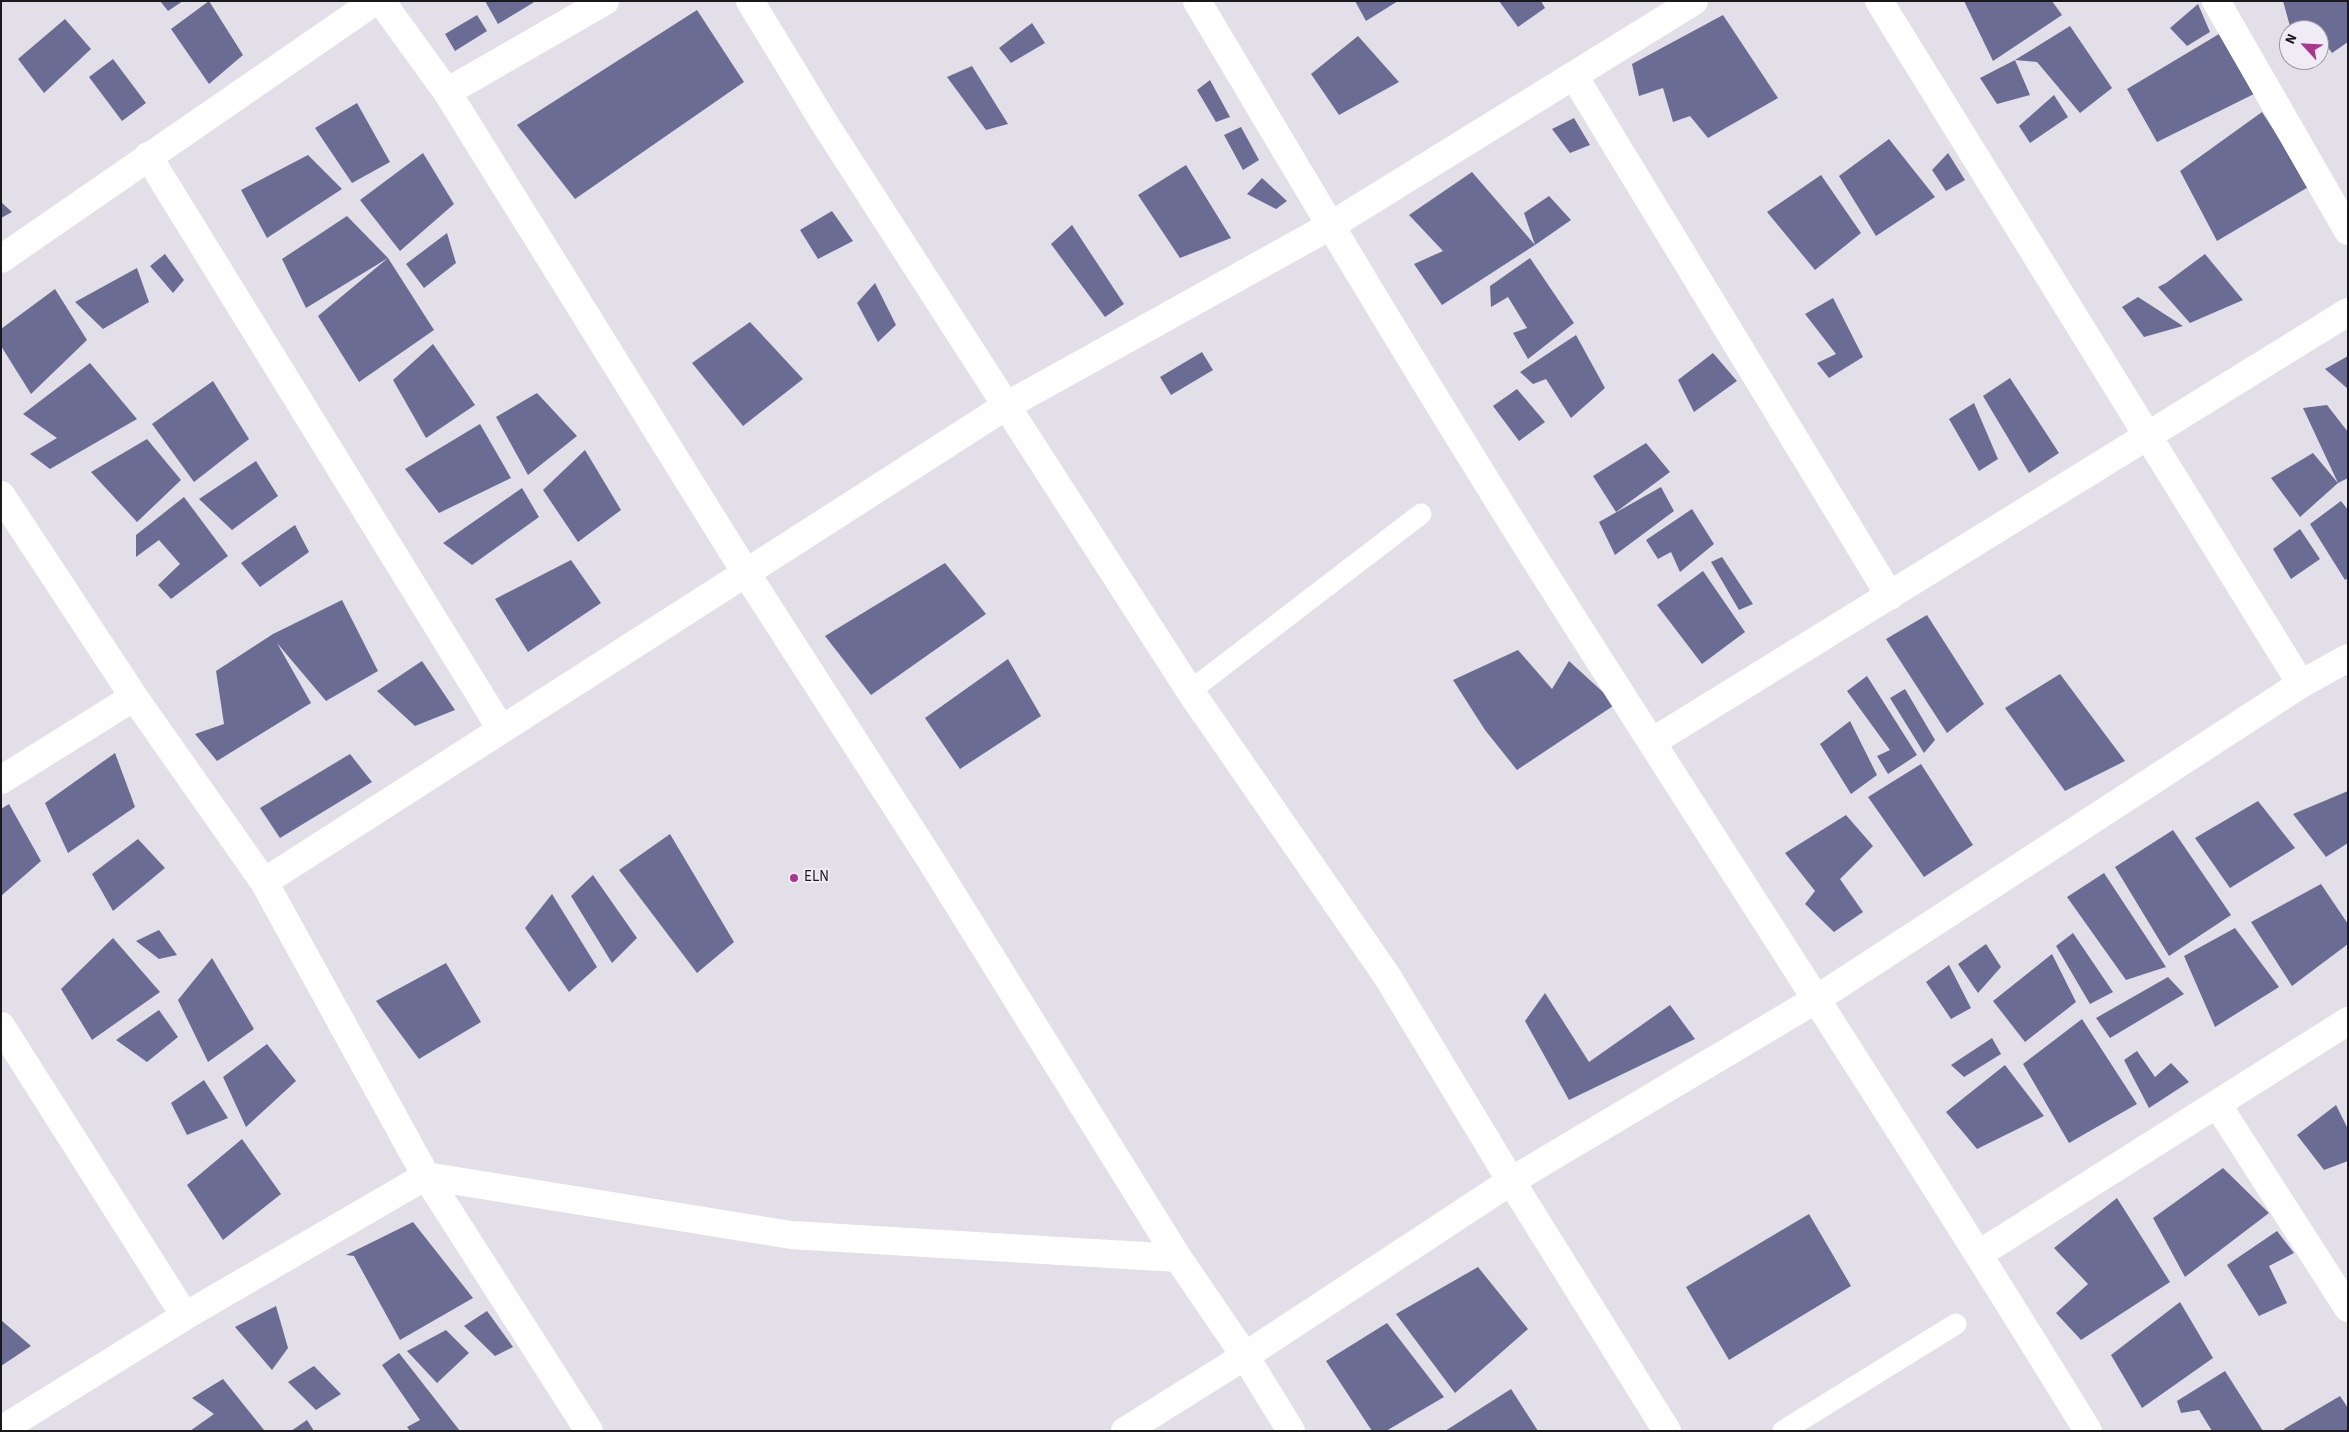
<!DOCTYPE html>
<style>
body{margin:0}
#map{position:relative;width:2349px;height:1432px;overflow:hidden;background:#e3dfe8;font-family:"Source Sans 3",sans-serif}
canvas{display:block}
.frame{position:absolute;inset:0;border:2px solid #19181b;pointer-events:none}
.north{position:absolute;left:2279px;top:20px;width:50px;height:50px;box-sizing:border-box;background:#f0ecf6;border:1px solid #9a979e;border-radius:50%;rotate:295deg;font-size:14px;font-weight:700;line-height:20px;text-align:center;color:#19181b}
.north::after{content:'';display:block;margin:auto;width:18px;height:22px;background:#aa368f;clip-path:polygon(50% 0,100% 100%,50% 72%,0 100%)}
</style>
<div id="map">
<canvas width="2349" height="1432"></canvas>
<div class="frame"></div>
<div class="north">N</div>
</div>
<script>
const c = document.querySelector('canvas').getContext('2d');
c.lineJoin = 'round';
function fillPath(path, color) { c.fillStyle = color; c.fill(path, 'evenodd'); }
function stroke(path, color, width, dash) { c.strokeStyle = color; c.lineWidth = width; c.lineCap = dash ? 'butt' : 'round'; c.setLineDash(dash || []); c.stroke(path); }
function write(font, color, halo, rows, align = 'center') {
  c.font = font + ' "Source Sans 3",sans-serif'; c.lineWidth = 4; c.setLineDash([]); c.textBaseline = 'middle'; c.strokeStyle = halo; c.fillStyle = color; for (const [text, x, y, turn = 0] of rows) {
    c.save(); c.translate(x, y); c.rotate((+turn || 0) * Math.PI / 180); c.textAlign = isNaN(turn) ? turn : align; if (halo) c.strokeText(text, 0, 0); c.fillText(text, 0, 0); c.restore();
  }
}
const building = new Path2D(`
 M160 1H183L168 11Z
 M209 1 243 55 209 84 171 29Z
 M485 1H536L498 24Z
 M1355 1H1398L1366 21Z
 M1499 1H1541L1545 8 1518 27Z
 M1964 1H2052L2062 15 1993 61Z
 M2283 1H2348V42L2332 53 2319 35V30H2315L2309 22 2291 30Z
 M2198 4 2210 32 2187 46 2170 28Z
 M697 10 744 82 575 199 517 125Z
 M477 15 487 31 455 51 445 34Z
 M1723 15 1778 98 1708 138 1690 116 1673 122 1663 88 1639 96 1632 64Z
 M65 19 91 49 44 93 18 59Z
 M1032 23 1045 43 1011 63 999 48Z
 M2070 26 2112 88 2080 113 2037 62 2015 60 2030 95 1997 104 1980 78 2015 60Z
 M2219 34 2254 94 2157 142 2127 89Z
 M1358 36 1399 82 1339 115 1311 74Z
 M113 59 146 103 122 121 89 77Z
 M972 66 1008 124 986 130 947 77Z
 M1210 80 1230 117 1216 122 1197 90Z
 M2054 95 2068 117 2030 143 2019 126Z
 M357 103 390 162 352 183 315 128Z
 M2262 112 2310 186 2217 241 2180 171Z
 M1574 118 1590 145 1570 153 1552 129Z
 M1241 127 1259 160 1243 170 1224 135Z
 M1889 139 1935 197 1876 236 1839 176Z
 M423 153 454 204 400 251 360 200Z
 M1948 153 1965 180 1946 191 1932 170Z
 M308 155 342 189 267 238 241 190Z
 M1186 165 1231 238 1180 258 1138 195Z
 M1472 172 1535 245 1524 213 1549 196 1571 220 1535 245 1442 305 1414 264 1443 251 1409 215Z
 M1821 175 1861 233 1815 270 1767 212Z
 M1262 178 1287 201 1276 209 1247 194Z
 M1 202 12 212 1 218Z
 M832 211 853 241 818 259 800 230Z
 M347 216 388 258 434 330 359 382 318 316 388 258 306 308 282 259Z
 M1072 225 1124 304 1105 317 1051 244Z
 M447 233 456 263 424 288 406 264Z
 M165 254 184 280 173 293 150 266Z
 M2205 254 2243 300 2190 323 2158 287 2166 283Z
 M1530 258 1574 323 1528 359 1513 333 1527 328 1508 297 1491 307 1490 286Z
 M137 268 149 302 103 329 75 302Z
 M875 283 896 325 878 342 857 303Z
 M55 289 87 340 31 394 1 346V329Z
 M2138 297 2183 326 2144 337 2122 307Z
 M1833 298 1863 357 1829 378 1817 363 1836 354 1805 314Z
 M750 322 803 379 743 426 692 363Z
 M1576 335 1605 388 1571 418 1546 379 1533 384 1520 372Z
 M433 344 475 405 426 438 393 380Z
 M1202 352 1213 370 1171 395 1160 377Z
 M1713 353 1737 381 1694 412 1678 380Z
 M2348 356V389L2325 369Z
 M90 363 137 419 50 469 30 454 57 438 23 414Z
 M2010 378 2059 453 2029 473 1983 396Z
 M213 381 249 439 194 482 152 424Z
 M1517 389 1545 422 1519 441 1493 406Z
 M537 393 577 436 528 475 496 417Z
 M1974 403 1998 459 1979 471 1949 419Z
 M2327 405 2348 432V478L2338 483 2303 408Z
 M480 424 511 478 439 513 405 469Z
 M147 439 181 480 137 522 91 472Z
 M1646 443 1670 472 1616 512 1593 476Z
 M585 450 621 510 578 542 543 490Z
 M2313 453 2338 483 2300 517 2271 478Z
 M256 461 278 496 232 530 199 499Z
 M1661 487 1674 511 1615 555 1599 522Z
 M522 488 539 517 472 565 443 543Z
 M184 497 228 556 171 599 158 585 180 564 159 540 136 557V535Z
 M2341 501 2348 510V578L2345 580 2310 524Z
 M1692 509 1714 544 1680 572 1671 552 1658 559 1646 540Z
 M295 525 309 552 260 587 241 563Z
 M2300 529 2320 559 2291 579 2273 549Z
 M1722 557 1753 604 1739 610 1711 562Z
 M571 560 601 603 528 652 495 599Z
 M945 563 986 614 871 695 825 636Z
 M1703 571 1745 632 1702 664 1657 605Z
 M342 600 378 671 326 701 277 643 311 703 217 761 195 734 224 724 216 671 273 634Z
 M1927 615 1984 704 1947 733 1886 639Z
 M1518 650 1552 689 1569 661 1616 704 1517 770 1485 730 1453 680Z
 M1008 659 1041 716 960 769 925 718Z
 M422 661 455 710 415 726 377 691Z
 M2060 674 2125 761 2065 791 2005 708Z
 M1867 676 1917 755 1888 774 1877 756 1890 750 1847 691Z
 M1905 689 1935 740 1924 753 1890 698Z
 M1850 721 1877 775 1851 794 1820 744Z
 M115 753 135 807 68 853 45 803Z
 M350 754 372 782 280 838 260 808Z
 M1921 764 1973 845 1924 877 1868 797Z
 M2348 791V843L2326 857 2293 814Z
 M2258 801 2295 848 2230 888 2195 838Z
 M9 804 41 861 1 896V809Z
 M1846 815 1873 846 1840 879 1863 912 1834 932 1805 904 1815 891 1785 853Z
 M2173 830 2231 915 2169 956 2115 867Z
 M670 834 734 942 697 973 619 870Z
 M138 839 165 868 113 911 92 874Z
 M2104 873 2166 967 2126 980 2067 897Z
 M593 875 637 938 612 963 571 896Z
 M2321 884 2348 924V944L2292 986 2251 922Z
 M552 894 597 967 569 992 525 928Z
 M2235 928 2279 987 2215 1027 2184 956Z
 M159 930 177 955 159 959 136 941Z
 M2073 933 2113 992 2090 1004 2056 946Z
 M113 938 160 992 92 1040 61 989Z
 M1986 944 2001 967 1978 993 1958 964Z
 M2052 954 2076 1002 2025 1042 1993 1001Z
 M212 958 254 1029 208 1062 178 1000Z
 M446 963 481 1022 419 1059 376 1001Z
 M1949 965 1971 1008 1951 1019 1926 982Z
 M2168 977 2184 994 2110 1038 2096 1018Z
 M1545 993 1589 1062 1670 1005 1695 1039 1569 1100 1525 1021Z
 M159 1010 178 1037 147 1062 116 1040Z
 M2082 1019 2137 1104 2069 1143 2023 1064Z
 M1992 1038 2001 1054 1964 1077 1951 1065Z
 M267 1044 296 1081 246 1127 223 1077Z
 M2137 1051 2155 1077 2171 1063 2189 1082 2149 1108 2124 1060Z
 M2005 1065 2044 1116 1977 1149 1946 1112Z
 M204 1080 228 1118 187 1135 171 1103Z
 M2336 1105 2348 1129V1161L2324 1170 2297 1135Z
 M242 1139 281 1194 223 1240 187 1185Z
 M2223 1168 2269 1213 2185 1277 2153 1218Z
 M2117 1198 2170 1282 2081 1340 2056 1313 2088 1284 2054 1248Z
 M1809 1214 1851 1286 1729 1360 1686 1287Z
 M413 1222 473 1298 400 1340 354 1256 346 1255Z
 M2277 1231 2294 1253 2269 1266 2287 1303 2259 1316 2227 1265Z
 M1478 1267 1528 1329 1455 1393 1396 1314Z
 M2180 1302 2213 1358 2142 1408 2111 1355Z
 M276 1306 288 1348 272 1370 235 1327Z
 M487 1311 513 1347 495 1356 464 1326Z
 M1 1320 31 1346 1 1366Z
 M1387 1323 1444 1397 1386 1431H1372L1326 1361Z
 M446 1330 469 1353 437 1383 407 1351Z
 M399 1353 460 1431H410L407 1427 420 1420 382 1365Z
 M314 1366 341 1394 316 1410 288 1382Z
 M2225 1371 2263 1431H2212L2199 1410 2181 1413 2177 1401Z
 M223 1379 264 1430 190 1431 214 1414 192 1398Z
 M1511 1389 1538 1431H1445Z
 M2340 1396 2348 1408V1431H2285L2284 1429Z
 M307 1420 314 1431H291Z`);
const lane = new Path2D(`
 M1190 691 1421 514
 M1783 1431 1956 1324`);
const street = new Path2D(`
 M381 1 447 92 746 573 930 859 1178 1258 1245 1356 1291 1431
 M750 1 823 121 1190 691 1387 976 1511 1181 1667 1431
 M1197 1C1308 188 1419 375 1535 559 1719 850 1908 1138 2088 1431
 M1879 1 2301 684
 M2216 1 2348 231
 M1574 76 1890 596
 M447 92 605 1
 M148 156 501 729
 M1 259 375 1
 M1 495 134 697 264 882 426 1176 589 1431
 M1652 742 2348 312
 M1 780 134 697
 M264 882 1006 406 1330 226 1694 1
 M1 1026 185 1316
 M2217 1104 2348 1308
 M1979 1254 2348 1021
 M1 1430 185 1316 426 1176 791 1235 1178 1258
 M1125 1431 1245 1356 1511 1181 1815 1000 2301 684 2348 658`);
const markers = [
 [794,878,5,"#aa368f"]
];
const poiNames = [
 ["ELN",804,878]
];
fillPath(building, '#6a6c93');
stroke(lane, '#fff', 21);
stroke(street, '#fff', 28);
for (const [x, y, r, color] of markers) { const dot = new Path2D(); dot.arc(x, y, r, 0, 2 * Math.PI); c.fillStyle = color; c.fill(dot); stroke(dot, '#f0ecf6', 2); }
write('15px', '#19181b', '#f0ecf6', poiNames, 'left');
</script>
